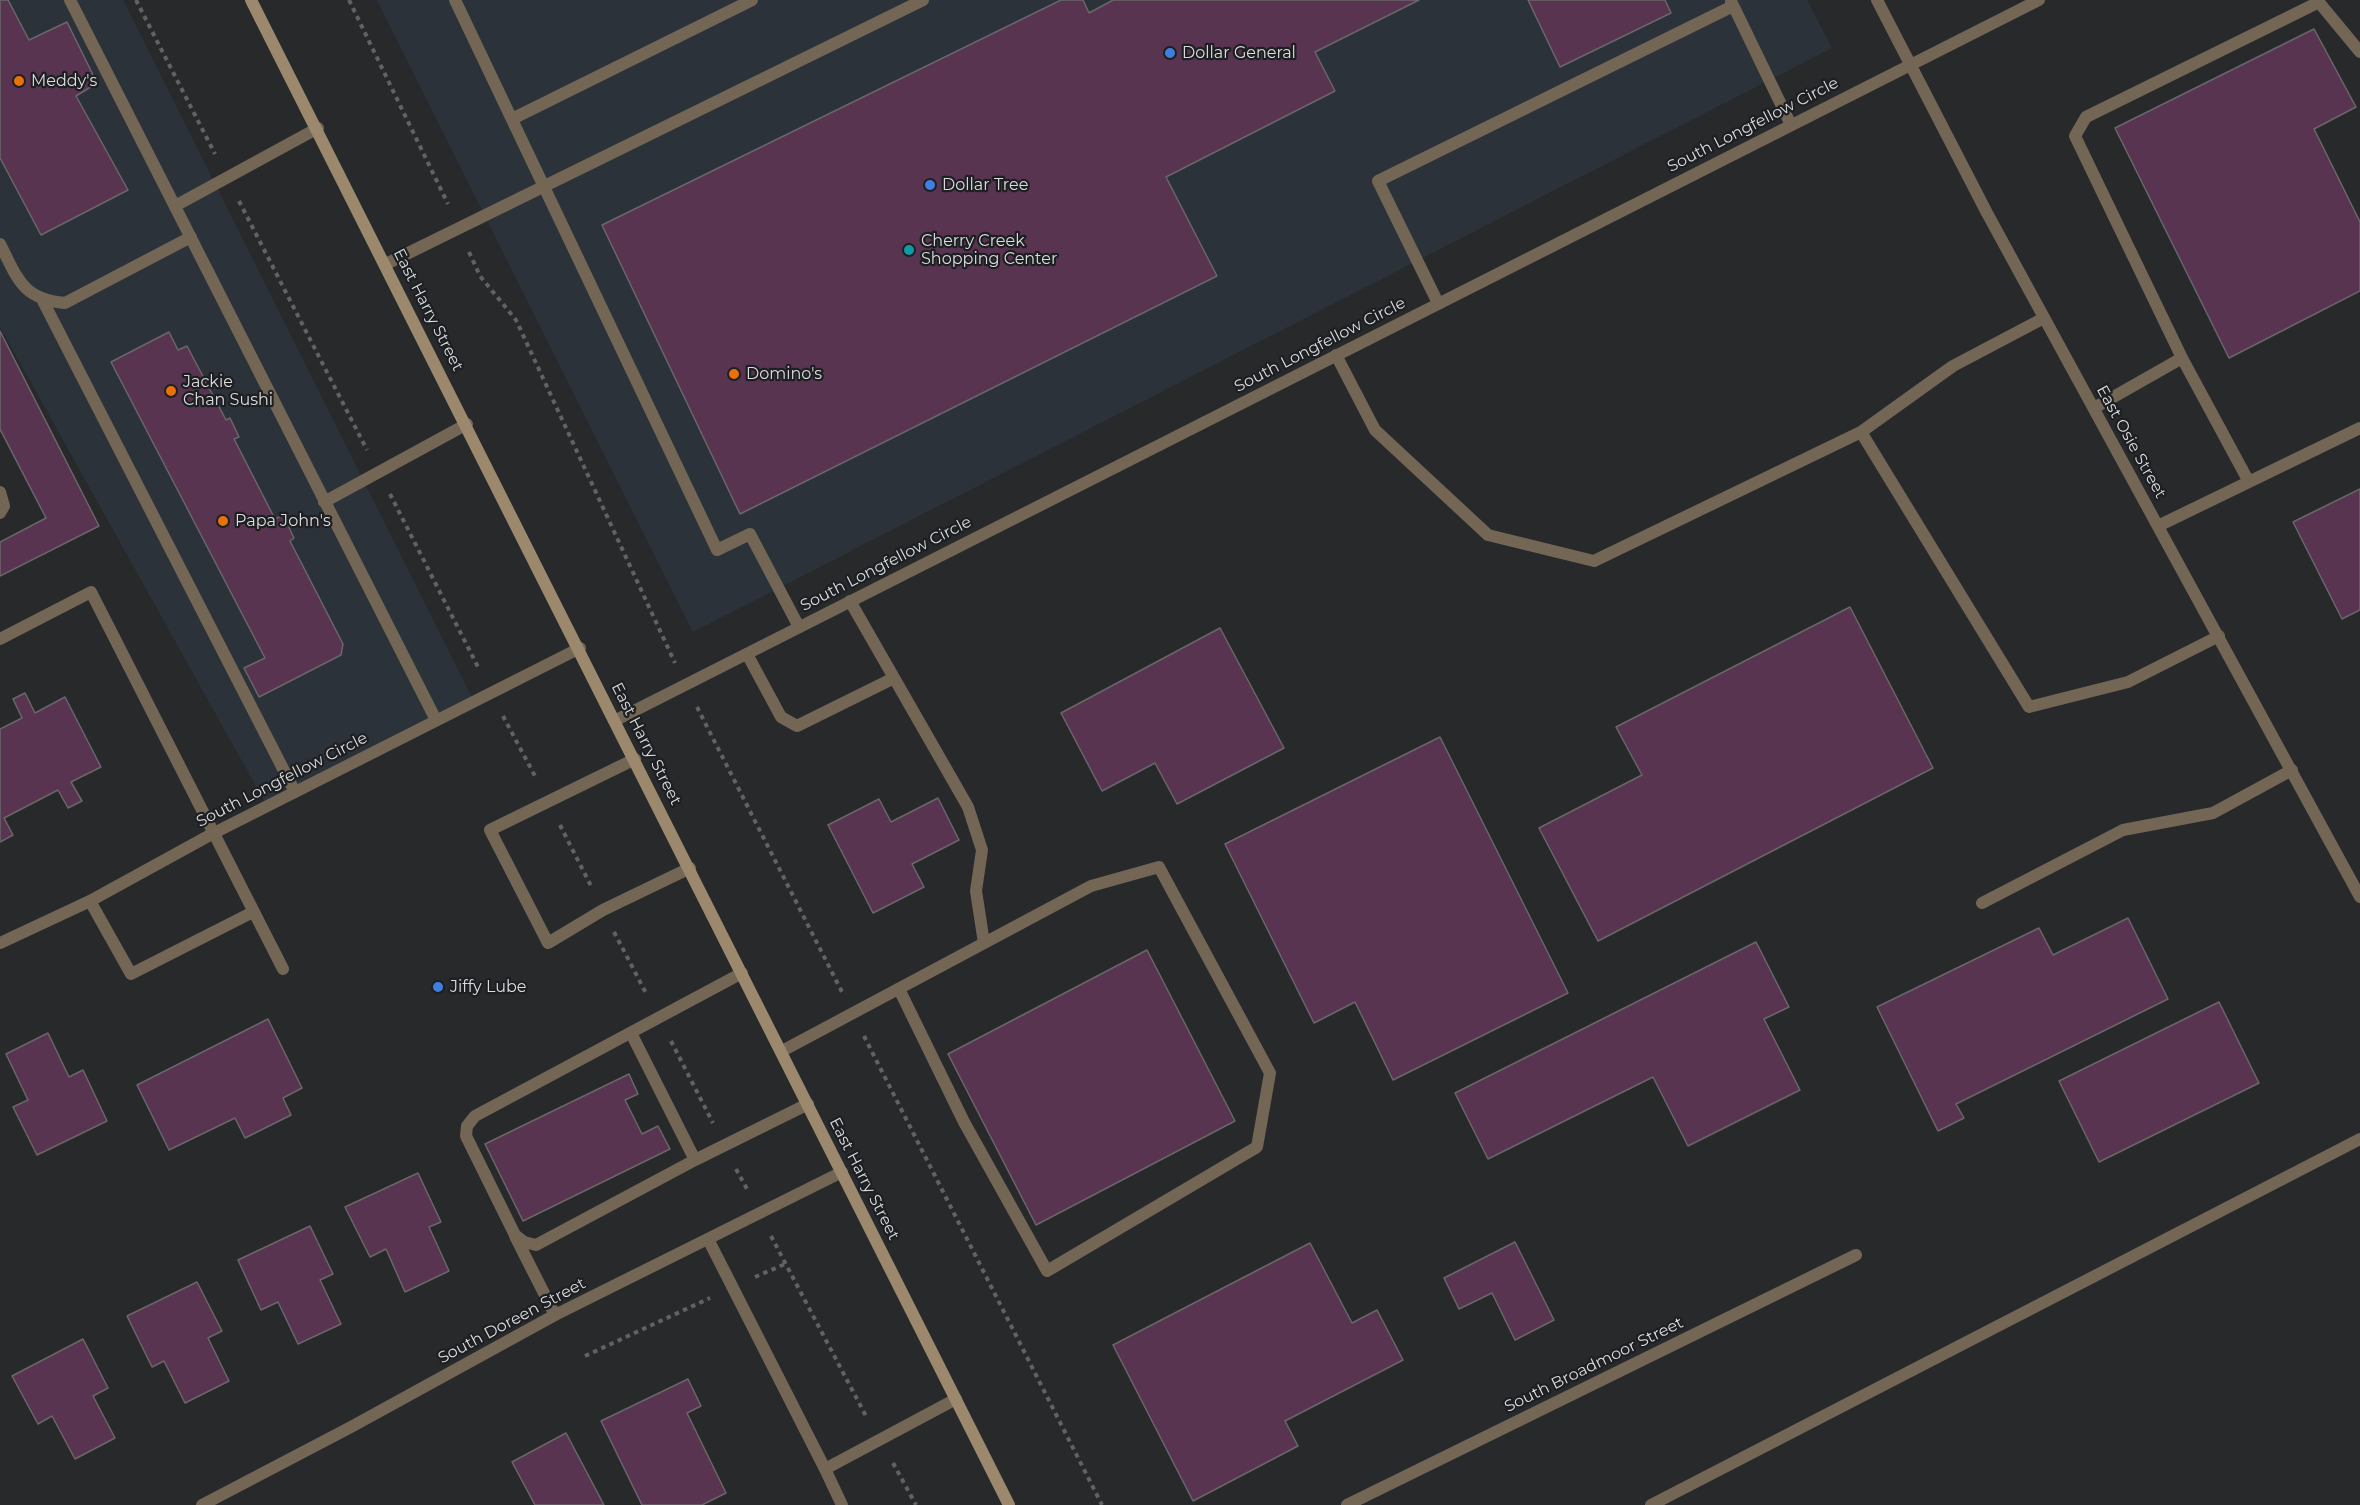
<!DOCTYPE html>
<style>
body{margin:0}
canvas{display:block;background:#27292b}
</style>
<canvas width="2360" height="1505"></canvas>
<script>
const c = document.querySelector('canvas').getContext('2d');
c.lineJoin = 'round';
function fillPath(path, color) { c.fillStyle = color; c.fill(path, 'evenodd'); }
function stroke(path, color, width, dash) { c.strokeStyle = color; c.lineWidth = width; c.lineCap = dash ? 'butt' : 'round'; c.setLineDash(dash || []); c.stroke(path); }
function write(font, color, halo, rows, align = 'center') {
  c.font = font + ' Montserrat,sans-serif'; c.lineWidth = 4.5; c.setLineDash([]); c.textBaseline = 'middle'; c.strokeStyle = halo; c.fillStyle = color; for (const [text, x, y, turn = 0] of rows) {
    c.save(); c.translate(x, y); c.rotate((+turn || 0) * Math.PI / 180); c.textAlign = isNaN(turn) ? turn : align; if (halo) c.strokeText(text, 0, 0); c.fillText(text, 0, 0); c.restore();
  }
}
const built = new Path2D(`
 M0 0H123L474 702 267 806 0 327Z
 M377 0H1807L1832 48 693 632Z`);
const building = new Path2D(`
 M0 0H8L29 40 67 22 97 83 76 96 128 190 41 235 0 158Z
 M1061 0H1083L1089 13 1113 0H1419L1315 52 1335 91 1166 177 1217 276 740 514 602 225Z
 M1528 0H1665L1671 13 1560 67Z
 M2314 29 2356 107 2314 129 2360 222V291L2229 358 2115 128Z
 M0 331 99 526 0 576V542L46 518 0 429Z
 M169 332 178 350 187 346 226 420 230 418 239 437 234 439 275 519 283 515 294 538 290 541 343 644 341 655 259 697 244 668 265 658 111 362Z
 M2360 489V610L2342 619 2293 522Z
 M1850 607 1933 768 1598 941 1539 828 1642 775 1616 727Z
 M1220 628 1284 748 1177 804 1155 763 1102 791 1061 713Z
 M25 693 35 713 65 697 101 767 71 782 82 801 68 808 58 790 4 818 13 835 0 842V729L22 718 13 699Z
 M1440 737 1568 993 1393 1080 1355 1002 1314 1023 1225 844Z
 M938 798 959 840 912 864 924 887 873 913 828 825 879 799 891 822Z
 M2128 918 2168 999 1956 1104 1964 1118 1938 1131 1877 1007 2039 928 2053 955Z
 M1756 942 1789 1007 1764 1019 1800 1090 1688 1146 1653 1077 1488 1159 1455 1093Z
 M1147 950 1235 1121 1036 1225 948 1054Z
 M2219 1002 2259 1083 2099 1162 2059 1081Z
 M268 1019 302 1088 283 1098 291 1115 245 1138 235 1118 169 1150 137 1085Z
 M48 1033 69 1077 83 1070 107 1121 37 1155 13 1107 28 1100 6 1054Z
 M629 1074 638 1094 625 1100 642 1134 658 1126 670 1149 523 1221 485 1144Z
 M418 1173 441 1222 429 1227 449 1271 405 1292 386 1249 370 1257 345 1207Z
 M310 1226 333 1274 320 1280 341 1324 298 1344 278 1302 261 1310 238 1260Z
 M1515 1242 1554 1320 1515 1340 1492 1293 1459 1309 1444 1278Z
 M1310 1243 1352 1323 1377 1310 1403 1360 1285 1421 1298 1446 1193 1501 1113 1345Z
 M197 1282 222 1331 208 1338 229 1381 185 1403 164 1361 152 1367 127 1316Z
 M83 1339 108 1388 93 1396 115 1438 75 1459 52 1416 38 1424 12 1376Z
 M688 1379 701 1406 687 1413 726 1493 702 1505H642L601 1421Z
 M566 1433 604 1505H535L512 1462Z`);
const path = new Path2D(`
 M136 0 215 154
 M349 0 448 204
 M239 201 367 450
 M469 252 480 276 516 320 675 663
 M390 494 479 669
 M697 707 842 992
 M503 716 536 778
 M560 825 592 888
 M614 932 647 995
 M864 1036 1102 1505
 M671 1041 713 1123
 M736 1169 747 1189
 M771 1236 867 1418
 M755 1277 785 1264
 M585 1356 710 1298
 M893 1463 916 1505`);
const service = new Path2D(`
 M70 0 436 720
 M455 0 717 550 750 534 799 627
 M2317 0 2360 52
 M1731 1 1791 125
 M512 119 752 0
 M175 206 318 128
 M0 244C18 279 22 299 65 303L191 237
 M386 264 923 0
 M43 301 295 792
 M1438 303 1378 181 1733 6
 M1336 355 1375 430 1488 535 1594 561 1861 432 1953 366 2044 318
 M2094 408 2182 358
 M1861 432 2029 707 2128 682 2219 636
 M2249 482 2182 358 2075 136 2086 117 2319 2
 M0 492 4 506 0 513
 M324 502 467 424
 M2158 526 2360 428
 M850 601 968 807 982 850 976 891 984 943
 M0 639 91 592 283 969
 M747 654 781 717 797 726 894 678
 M635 759 490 830 548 943 603 910 690 868
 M90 901 131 974 253 912
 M1982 903 2123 830 2213 813 2292 770
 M742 973 475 1116 467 1126 466 1136 515 1235 524 1242 536 1245 695 1160 808 1104
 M631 1033 695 1160
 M782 1051 1091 886 1159 867 1270 1073 1257 1147 1047 1271 964 1122 899 989
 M515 1236 555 1315
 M708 1239 825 1469 956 1399
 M825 1469 842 1505
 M1651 1505 2360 1139`);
const minor = new Path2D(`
 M1877 0 1987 213 2360 897
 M616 720 2039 0
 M0 943 90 901 212 834 580 648
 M202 1505 351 1427 555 1315 842 1172
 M1347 1505 1856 1255`);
const secondary = new Path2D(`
 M251 0 1009 1505`);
const markers = [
 [1170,53,6,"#3f7fe0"],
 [19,81,6,"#e8710a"],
 [930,185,6,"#3f7fe0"],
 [909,250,6,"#0f9aa8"],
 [734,374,6,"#e8710a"],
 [171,391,6,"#e8710a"],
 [223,521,6,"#e8710a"],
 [438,987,6,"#3f7fe0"]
];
const poiNames = [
 ["Dollar General",1182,53],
 ["Meddy's",31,81],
 ["Dollar Tree",942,185],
 ["Cherry Creek",921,241],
 ["Shopping Center",921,259],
 ["Domino's",746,374],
 ["Jackie",183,382],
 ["Chan Sushi",183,400],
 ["Papa John's",235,521],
 ["Jiffy Lube",450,987]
];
const streetNames = [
 ["South Longfellow Circle",1753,125,-27],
 ["East Harry Street",428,310,63],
 ["South Longfellow Circle",1320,345,-27],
 ["East Osie Street",2131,442,61],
 ["South Longfellow Circle",886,564,-27],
 ["East Harry Street",646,744,63],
 ["South Longfellow Circle",282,780,-27],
 ["East Harry Street",864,1179,63],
 ["South Doreen Street",512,1321,-28],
 ["South Broadmoor Street",1594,1365,-26]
];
fillPath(built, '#2c3239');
fillPath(building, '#583450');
stroke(building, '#6a6669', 1.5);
stroke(path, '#616264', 4, [4.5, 4.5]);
stroke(service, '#736655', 12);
stroke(minor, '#736655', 12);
stroke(secondary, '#9c886d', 12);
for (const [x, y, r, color] of markers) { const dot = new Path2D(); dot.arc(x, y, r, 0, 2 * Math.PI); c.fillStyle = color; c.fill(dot); stroke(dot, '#1d1f22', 2); }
write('16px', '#dbdcde', '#1d1f22', poiNames, 'left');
write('16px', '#dbdcde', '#1d1f22', streetNames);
</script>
